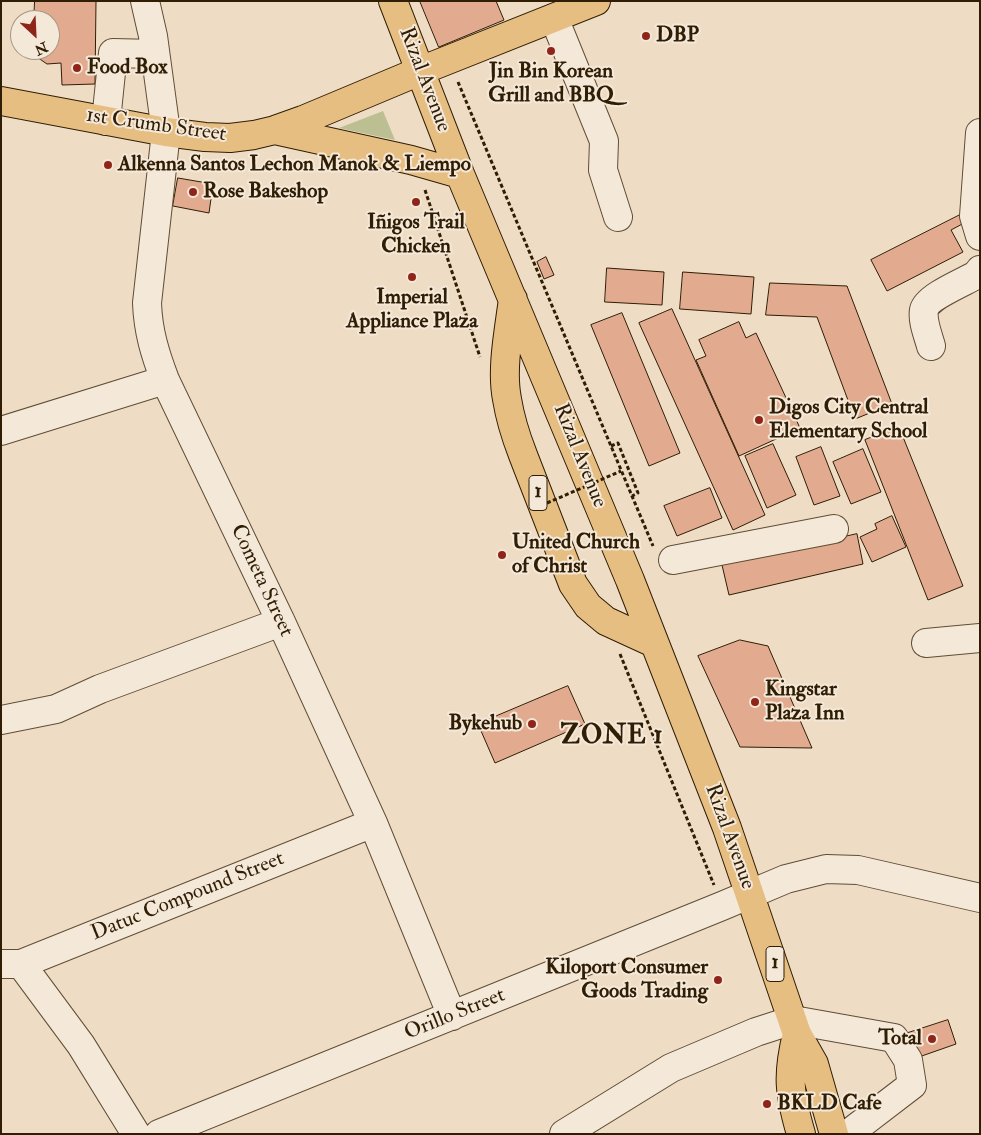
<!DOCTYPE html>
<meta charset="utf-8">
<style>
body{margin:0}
#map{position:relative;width:981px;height:1135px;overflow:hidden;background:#eedcc5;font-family:"IM FELL Double Pica",serif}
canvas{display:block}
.frame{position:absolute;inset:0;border:2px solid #2f1d04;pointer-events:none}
.north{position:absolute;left:10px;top:10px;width:50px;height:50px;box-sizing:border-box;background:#f4e8d9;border:1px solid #a59784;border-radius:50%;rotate:155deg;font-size:14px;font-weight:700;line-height:20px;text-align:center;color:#2f1d04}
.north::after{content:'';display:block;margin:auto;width:18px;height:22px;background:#8f2418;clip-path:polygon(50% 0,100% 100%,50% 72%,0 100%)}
</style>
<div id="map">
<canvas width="981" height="1135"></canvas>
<div class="frame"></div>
<div class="north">N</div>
</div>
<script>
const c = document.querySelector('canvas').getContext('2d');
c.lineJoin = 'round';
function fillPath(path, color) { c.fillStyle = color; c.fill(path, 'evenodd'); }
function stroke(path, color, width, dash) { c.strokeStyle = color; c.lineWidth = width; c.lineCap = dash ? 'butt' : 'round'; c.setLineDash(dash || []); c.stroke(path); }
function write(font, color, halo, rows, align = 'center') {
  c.font = font + ' "IM FELL Double Pica",serif'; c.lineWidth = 4; c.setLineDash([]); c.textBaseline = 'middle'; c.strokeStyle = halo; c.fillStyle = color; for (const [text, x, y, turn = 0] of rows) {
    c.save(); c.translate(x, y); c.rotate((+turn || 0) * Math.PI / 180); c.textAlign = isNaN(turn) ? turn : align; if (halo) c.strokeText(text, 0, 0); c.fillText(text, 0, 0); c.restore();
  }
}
const green = new Path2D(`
 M383 111 395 140 339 128Z`);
const building = new Path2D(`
 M35 1H96L95 84 62 85 61 63 47 64 31 53V50H50V20H34Z
 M420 1H496L504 20 439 47Z
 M178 178 213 184 209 213 173 206Z
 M962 214 966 222 951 230 963 252 887 291 871 260Z
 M546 257 554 275 544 279 537 262Z
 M607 268 664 272 662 305 605 302Z
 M683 272 754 277 751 314 680 309Z
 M770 283 847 286 892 404 855 419 817 317 766 315Z
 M672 309 765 515 733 530 639 323Z
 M622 313 680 453 649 466 591 325Z
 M739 322 746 338 756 333 800 428 739 456 696 360 706 356 699 340Z
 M899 427 963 586 928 600 865 440Z
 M773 444 796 495 767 508 745 456Z
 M821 447 840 496 814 505 796 457Z
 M863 449 881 492 851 504 833 462Z
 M710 488 722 518 677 536 664 506Z
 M892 516 906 547 872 562 860 537 877 529 875 524Z
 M857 534 863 564 729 595 722 565Z
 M740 640 768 646 812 748 740 747 698 656Z
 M568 686 585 724 495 763 478 724Z
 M948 1020 956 1044 916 1058 908 1033Z`);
const path = new Path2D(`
 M458 82 653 546
 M425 190 480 357
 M611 446 618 443 638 493 632 496
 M620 654 714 885`);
const minor = new Path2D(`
 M145 1 153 36 166 132 147 303C148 331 155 354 165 380L281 622 373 823 452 1016
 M554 18 604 141 603 170 618 217
 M106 121 113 53 155 54
 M980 133 974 216 980 236
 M931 346C928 335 922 321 924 310 927 297 964 282 976 275L980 270
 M1 431 165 380
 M673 560 834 529
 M926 643 980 638
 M1 720 56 709 100 689 281 622
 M1 964H21L373 823
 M21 964 81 1045 136 1134
 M159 1134 722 906 786 879 826 869 858 870 980 898
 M564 1134 671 1068 756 1032 793 1020 894 1038 908 1060 912 1085 848 1134`);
const major = new Path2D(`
 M393 1 460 174 630 580 727 828 797 1034 814 1064 834 1134
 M1 101 166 132 205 137 230 138 254 135 275 130 303 120 420 71 596 1
 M275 130 411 160 460 174
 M513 299C509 330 501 369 507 399 510 418 516 437 523 455L573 584 588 606 606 621 654 643
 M797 1034C787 1075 789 1093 801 1134`);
const pathBridge = new Path2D(`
 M547 503 621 471`);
const markers = [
 [646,36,5,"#8f2418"],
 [551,51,5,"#8f2418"],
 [77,68,5,"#8f2418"],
 [108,165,5,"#8f2418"],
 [193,192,5,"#8f2418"],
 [416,202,5,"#8f2418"],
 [412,277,5,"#8f2418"],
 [759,420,5,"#8f2418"],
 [502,555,5,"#8f2418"],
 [755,702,5,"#8f2418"],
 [532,724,5,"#8f2418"],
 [718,980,5,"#8f2418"],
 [932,1039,5,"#8f2418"],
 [767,1104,5,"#8f2418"]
];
const shields = [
 [538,493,18],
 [775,964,18]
];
const shieldNames = [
 ["1",538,493],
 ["1",775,964]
];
const poiNames = [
 ["DBP",656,36],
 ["Food Box",87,68],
 ["Jin Bin Korean",551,72,"center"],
 ["Grill and BBQ",551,96,"center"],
 ["Alkenna Santos Lechon Manok & Liempo",118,165],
 ["Rose Bakeshop",203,192],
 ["Iñigos Trail",416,223,"center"],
 ["Chicken",416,247,"center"],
 ["Imperial",412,298,"center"],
 ["Appliance Plaza",412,322,"center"],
 ["Digos City Central",769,408],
 ["Elementary School",769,432],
 ["United Church",512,543],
 ["of Christ",512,567],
 ["Kingstar",765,690],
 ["Plaza Inn",765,714],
 ["Bykehub",522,724,"right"],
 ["Kiloport Consumer",708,968,"right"],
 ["Goods Trading",708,992,"right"],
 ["Total",922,1039,"right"],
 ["BKLD Cafe",777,1104]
];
const streetNames = [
 ["Rizal Avenue",424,80,69],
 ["1st Crumb Street",156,126,8],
 ["Rizal Avenue",579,456,68],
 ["Cometa Street",261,581,65],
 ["Rizal Avenue",729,837,70],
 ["Datuc Compound Street",188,897,-22],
 ["Orillo Street",455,1015,-22]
];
const districtNames = [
 ["ZONE 1",612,737]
];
fillPath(green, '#bcbf92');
fillPath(building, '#e2ab8f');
stroke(building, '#2f1d04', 1);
stroke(minor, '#5f4d34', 30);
stroke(major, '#2f1d04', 30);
stroke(path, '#2f1d04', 3, [4, 2.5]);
stroke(minor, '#f4e8d9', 28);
stroke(major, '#e7be82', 28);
stroke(pathBridge, '#2f1d04', 3, [4, 2.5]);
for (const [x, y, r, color] of markers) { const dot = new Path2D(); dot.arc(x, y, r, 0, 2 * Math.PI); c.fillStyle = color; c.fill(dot); stroke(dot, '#f4e8d9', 2); }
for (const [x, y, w] of shields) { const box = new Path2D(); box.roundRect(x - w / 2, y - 17.5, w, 35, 4); c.fillStyle = '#f4e8d9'; c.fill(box); stroke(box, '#2f1d04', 1); }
write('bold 20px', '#2f1d04', null, shieldNames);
write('bold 21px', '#2f1d04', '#f4e8d9', poiNames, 'left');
write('21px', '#2f1d04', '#f4e8d9', streetNames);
c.letterSpacing = '1px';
write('bold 26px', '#2f1d04', '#f4e8d9', districtNames);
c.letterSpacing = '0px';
</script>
